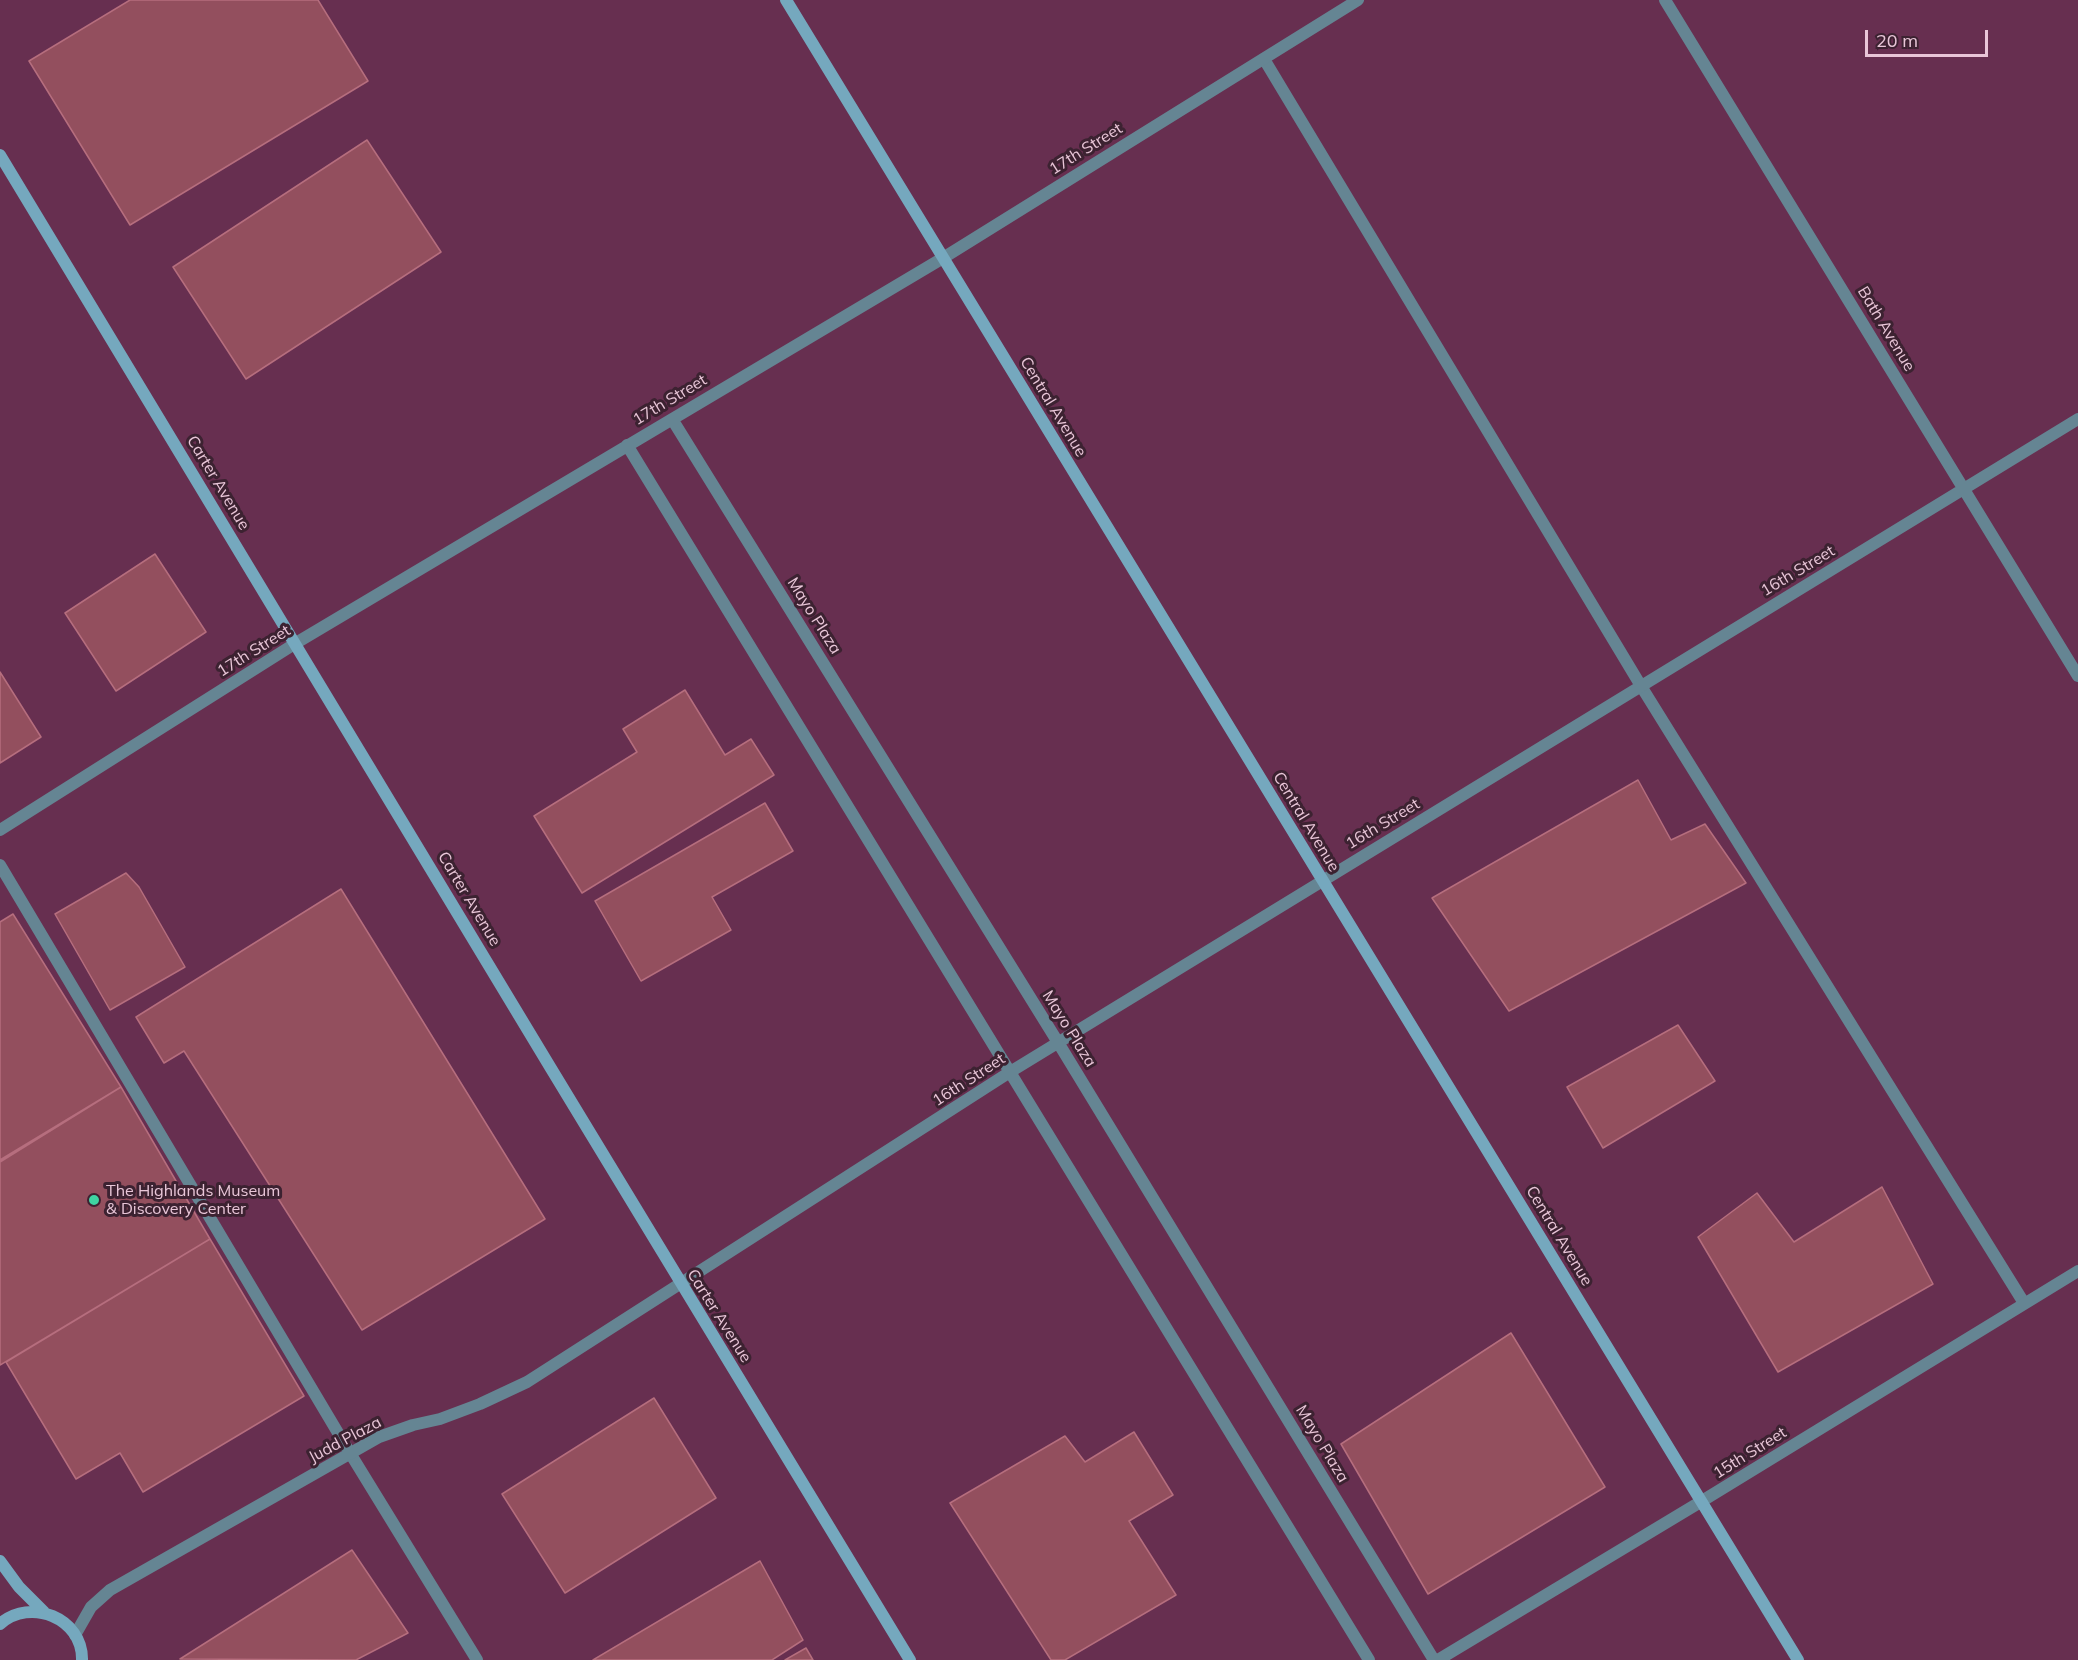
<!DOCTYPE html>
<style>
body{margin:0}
#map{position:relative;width:2078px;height:1660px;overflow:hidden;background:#672f50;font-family:Mulish,sans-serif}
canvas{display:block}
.scale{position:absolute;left:1865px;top:30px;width:123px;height:27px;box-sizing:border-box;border:3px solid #e9c6d8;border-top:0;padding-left:8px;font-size:18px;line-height:21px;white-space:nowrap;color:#e9c6d8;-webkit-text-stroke:4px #3c2231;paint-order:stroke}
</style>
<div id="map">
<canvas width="2078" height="1660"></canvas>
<div class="scale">20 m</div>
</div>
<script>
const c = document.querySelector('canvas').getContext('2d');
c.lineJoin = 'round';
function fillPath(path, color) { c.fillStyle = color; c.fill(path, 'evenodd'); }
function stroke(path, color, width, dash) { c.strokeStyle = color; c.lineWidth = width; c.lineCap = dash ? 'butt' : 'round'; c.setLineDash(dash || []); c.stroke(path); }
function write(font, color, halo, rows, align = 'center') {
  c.font = font + ' Mulish,sans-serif'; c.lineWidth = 6; c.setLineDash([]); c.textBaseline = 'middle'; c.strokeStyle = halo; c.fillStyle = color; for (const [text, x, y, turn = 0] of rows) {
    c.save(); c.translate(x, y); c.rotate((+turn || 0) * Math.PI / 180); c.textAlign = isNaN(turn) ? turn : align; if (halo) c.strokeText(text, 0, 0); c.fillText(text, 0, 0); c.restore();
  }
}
const building = new Path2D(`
 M130 0H318L368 81 130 225 29 61Z
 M367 140 441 252 246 379 173 267Z
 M155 554 206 632 116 691 65 613Z
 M0 672 41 737 0 763Z
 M685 690 725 755 751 739 774 775 582 893 534 816 637 752 623 729Z
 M1638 780 1671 840 1705 824 1746 883 1509 1011 1432 898Z
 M765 803 793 851 712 897 731 930 641 981 595 901Z
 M126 873 139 887 185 967 110 1010 55 914Z
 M341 889 545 1219 362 1330 184 1051 164 1063 136 1017Z
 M13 914 121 1087 0 1162V922Z
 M1678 1025 1715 1081 1603 1148 1567 1087Z
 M121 1087 210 1239 0 1365V1160Z
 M1882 1187 1933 1284 1778 1372 1698 1237 1757 1193 1794 1242Z
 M210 1239 304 1396 143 1492 120 1453 76 1479 6 1362Z
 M1511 1333 1605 1487 1428 1594 1341 1444Z
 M654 1398 716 1498 565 1593 502 1494Z
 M1134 1432 1173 1495 1129 1521 1176 1595 1065 1660H1051L950 1503 1065 1436 1085 1462Z
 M352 1550 408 1633 356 1660 180 1659Z
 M760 1561 803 1640 772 1660H593Z
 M806 1648 813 1660H785Z`);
const lane = new Path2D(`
 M1264 59 1641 686 2024 1303
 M0 865 350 1453 477 1660`);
const street = new Path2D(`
 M1665 0 2078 676
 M672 419 1059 1044 1434 1660
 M627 445 1369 1660
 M0 830 296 643 943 258 1358 0
 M75 1635 91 1607 110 1590 379 1437 413 1425 440 1419 480 1404 527 1382 1010 1072 2078 419
 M1438 1660 1702 1501 2078 1271`);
const secondary = new Path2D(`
 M786 0 1798 1660
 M0 155C304 656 604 1160 910 1660
 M0 1561 19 1587 44 1612
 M0 1624C30 1597 83 1618 82 1660`);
const markers = [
 [94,1200,6,"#3fd4a2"]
];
const streetNames = [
 ["17th Street",1086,149,-32],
 ["Bath Avenue",1886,329,59],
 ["17th Street",670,400,-31],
 ["Central Avenue",1053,407,59],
 ["Carter Avenue",218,483,59],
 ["16th Street",1798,571,-31],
 ["Mayo Plaza",814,616,58],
 ["17th Street",254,651,-32],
 ["Central Avenue",1306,822,59],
 ["16th Street",1383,824,-31],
 ["Carter Avenue",469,899,59],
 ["Mayo Plaza",1069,1029,58],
 ["16th Street",969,1080,-33],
 ["Central Avenue",1559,1236,59],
 ["Carter Avenue",719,1316,58],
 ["Judd Plaza",345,1440,-28],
 ["Mayo Plaza",1322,1444,59],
 ["15th Street",1750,1453,-32]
];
const poiNames = [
 ["The Highlands Museum",106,1191],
 ["& Discovery Center",106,1209]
];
fillPath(building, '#934f5e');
stroke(building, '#b66e7e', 1.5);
stroke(lane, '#658593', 12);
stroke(street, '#658593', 12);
stroke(secondary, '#75a8be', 12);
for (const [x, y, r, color] of markers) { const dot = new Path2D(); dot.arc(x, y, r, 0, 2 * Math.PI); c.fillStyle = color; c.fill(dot); stroke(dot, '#3c2231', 2); }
write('16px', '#e9c6d8', '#3c2231', streetNames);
write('16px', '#e9c6d8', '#3c2231', poiNames, 'left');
</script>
